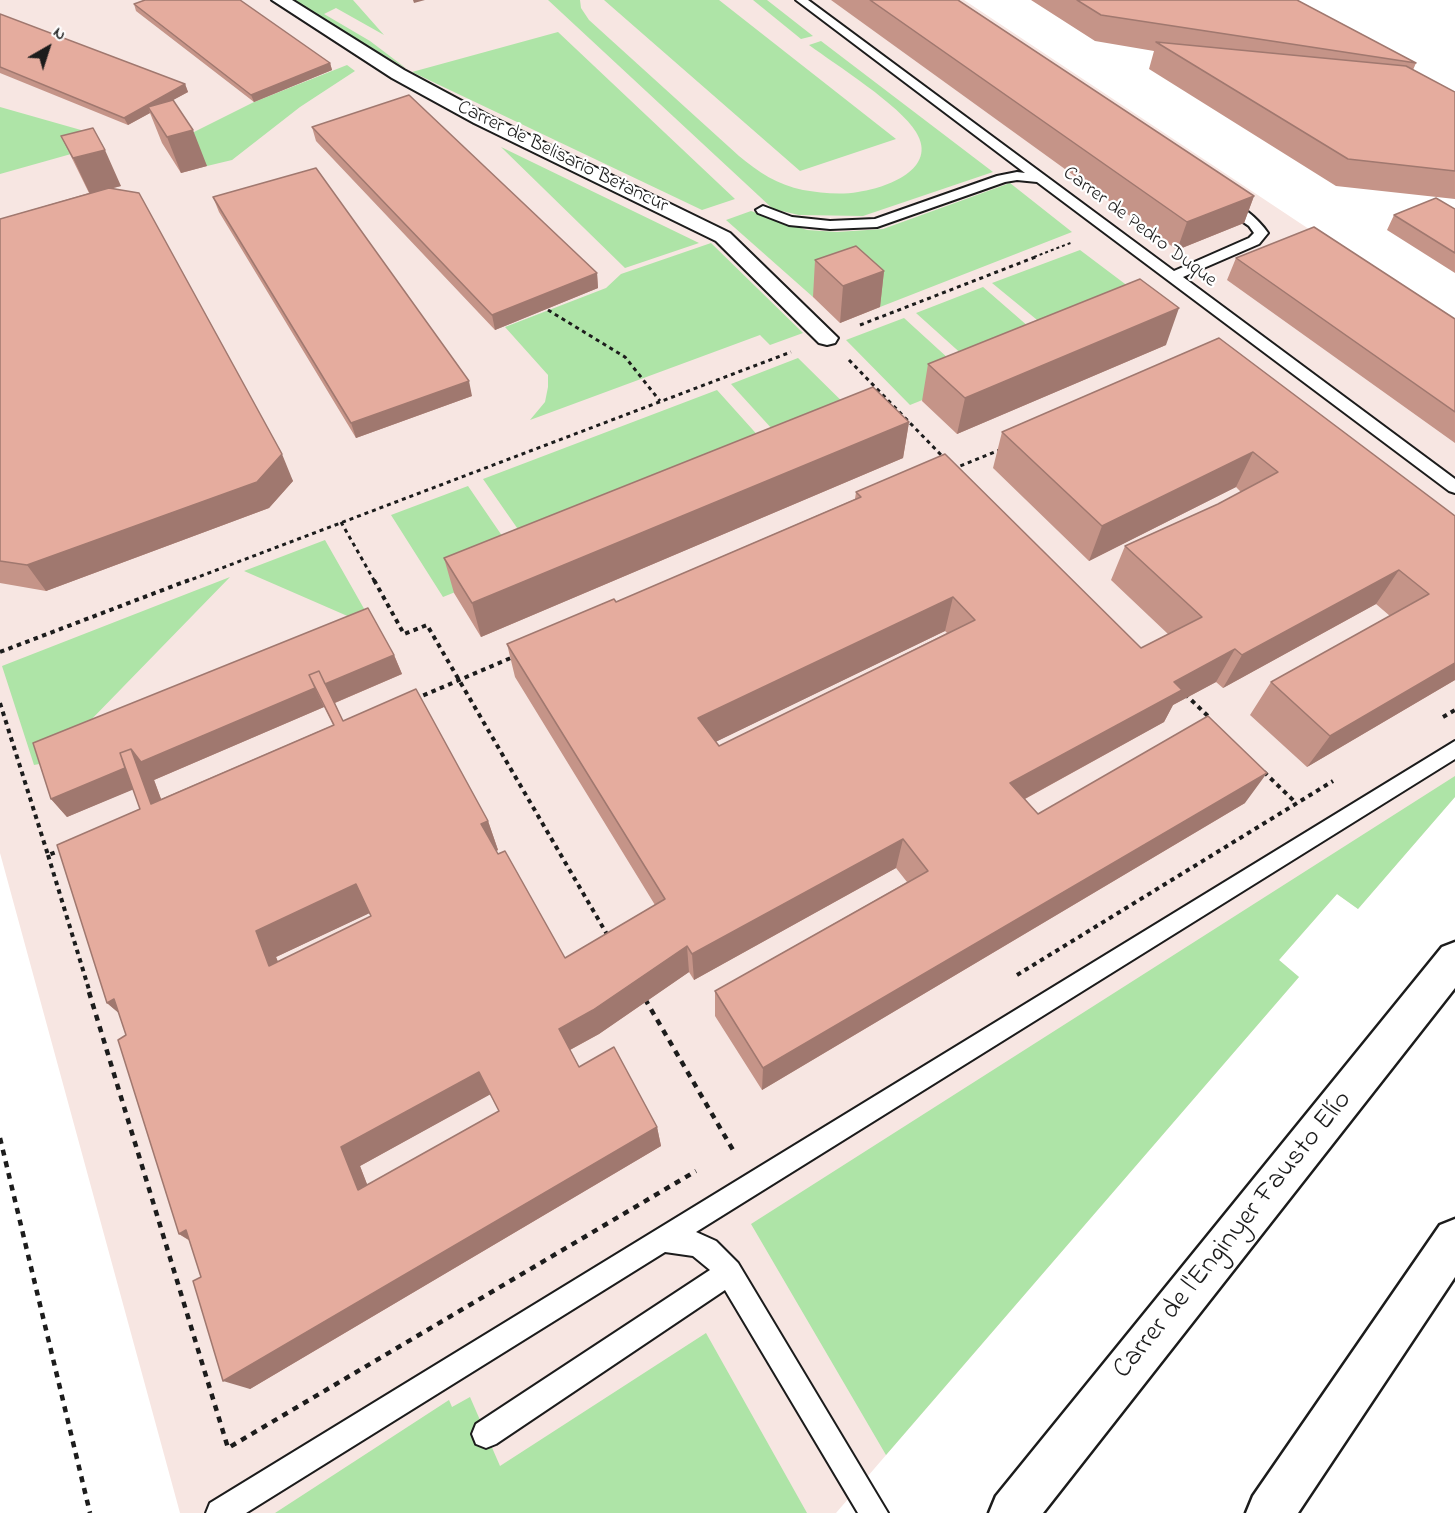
<!DOCTYPE html>
<meta charset="utf-8">
<style>
body{margin:0}
#map{position:relative;width:1455px;height:1513px;overflow:hidden;background:#fff;font-family:"Indie Flower",sans-serif}
canvas{display:block}
.north{position:absolute;left:18px;top:18px;width:60px;height:60px;-webkit-text-stroke:4px #fff;paint-order:stroke;rotate:39deg;font-size:16px;font-weight:700;line-height:24px;text-align:center;color:#1c1c1c}
.north::after{content:'';display:block;margin:auto;width:21px;height:27px;background:#1c1c1c;clip-path:polygon(50% 0,100% 100%,50% 72%,0 100%)}
</style>
<div id="map">
<canvas width="1455" height="1513"></canvas>
<div class="north">N</div>
</div>
<script>
const c = document.querySelector('canvas').getContext('2d');
c.lineJoin = 'round';
function fillPath(path, color) { c.fillStyle = color; c.fill(path, 'evenodd'); }
function stroke(path, color, width, dash) { c.strokeStyle = color; c.lineWidth = width; c.lineCap = dash ? 'butt' : 'round'; c.setLineDash(dash || []); c.stroke(path); }
function write(font, color, halo, rows, align = 'center') {
  c.font = font + ' "Indie Flower",sans-serif'; c.lineWidth = 4.5; c.setLineDash([]); c.textBaseline = 'middle'; c.strokeStyle = halo; c.fillStyle = color; for (const [text, x, y, turn = 0] of rows) {
    c.save(); c.translate(x, y); c.rotate((+turn || 0) * Math.PI / 180); c.textAlign = isNaN(turn) ? turn : align; if (halo) c.strokeText(text, 0, 0); c.fillText(text, 0, 0); c.restore();
  }
}
const built = new Path2D(`
 M0 0H964L1455 326V797L1358 909 1337 894 1279 960 1299 977 836 1513H180L0 853Z`);
const green = new Path2D(`
 M292 0H353L384 35 336 8 324 14 370 41 407 69Z
 M548 0H580L581 8 589 20 739 156C758 172 778 185 803 190 820 193 841 195 858 192 886 188 939 169 916 132 900 105 836 65 809 45L821 41 993 172 863 216 799 215 773 209Z
 M604 0H719L896 139 800 171Z
 M753 0H767L813 36 801 39Z
 M558 32 735 199 702 210 412 72Z
 M347 65 355 71 300 107 232 160 207 166 186 136 254 102Z
 M0 107 95 134 103 145 0 174Z
 M501 147 699 243 625 268Z
 M1010 183 1072 232 880 307 852 282 813 297 726 220 751 211 807 230 837 232 883 229Z
 M711 243 803 333 770 345 760 335 530 420 545 402 548 387V375L505 327 606 288 621 274Z
 M1080 250 1153 305 1064 342 992 283Z
 M983 287 1052 347 985 375 916 313Z
 M904 318 972 380 910 405 846 340Z
 M798 358 865 424 794 453 731 384Z
 M717 390 779 459 538 558 483 479Z
 M468 486 522 565 443 597 391 515Z
 M325 540 375 628 244 571Z
 M230 577 50 762 34 765 2 666Z
 M1455 776V797L1358 909 1337 894 1279 960 1299 977 886 1455 751 1224Z
 M706 1333 807 1513H275L449 1400 452 1407 470 1397 500 1466Z`);
const pathFar3 = new Path2D(`
 M1034 257 1073 242`);
const pathFar2 = new Path2D(`
 M548 310 625 357 660 401
 M860 325 1038 256
 M849 360 944 458
 M953 469 1002 449
 M341 522 375 582
 M185 582 791 352`);
const pathFar1 = new Path2D(`
 M374 580 404 634 427 625 608 936
 M0 652 189 580
 M1185 694 1210 718
 M415 699 513 657
 M0 703 48 855 64 849
 M1443 717 1455 710
 M1264 772 1296 803
 M48 855 90 993
 M1017 975 1333 781`);
const path = new Path2D(`
 M89 992 228 1448 696 1171
 M645 999 733 1150
 M0 1138 90 1513`);
const service = new Path2D(`
 M796 0H808L1174 271 1249 238 1254 233 1249 226 1220 206 1218 203 1220 200C1235 197 1260 221 1268 233L1259 244 1183 277 1455 479V493L1449 491 1037 182 1017 180 1005 182 877 227 830 229 789 225 758 213 756 210 763 206 792 217 830 221 875 219 997 176 1017 172 1025 173Z
 M1455 741V759L696 1232 716 1241 738 1263 888 1513H858L725 1290 496 1444 486 1448 476 1444 472 1434 476 1424 710 1270 693 1256 665 1252 246 1513H206L210 1503Z`);
const pedestrian = new Path2D(`
 M272 0H292L404 70 488 115 730 233 838 338 835 343 827 345 819 343 716 241 474 123 392 78Z`);
const secondary = new Path2D(`
 M1455 942V988L1043 1513H989L996 1496 1442 947Z
 M1455 1219V1277L1298 1513H1246L1253 1496 1440 1225Z`);
const wall = new Path2D(`
 M831 0H958L1254 196 1244 223 1177 250Z
 M1031 0H1297L1416 63 1413 70 1455 92V199L1336 186 1149 69 1154 51 1095 41Z
 M134 4 330 63 332 70 254 102 136 11Z
 M0 14 185 84 188 92 173 100 207 166 181 173 162 143 150 113 128 125 0 73Z
 M312 127 597 273 598 288 495 330 316 141Z
 M61 136 121 186 113 188 293 481 269 508 46 591 0 583V219L89 193Z
 M213 197 472 396 356 438 219 212Z
 M1455 209V273L1387 230 1394 215Z
 M1236 258 1455 319V443L1227 280Z
 M815 260 884 271 880 307 840 323 813 297Z
 M1219 338 1455 516V680L1307 767 1250 715 1271 682 1390 616 1376 604 1223 688 1216 682 1173 705 1164 722 1025 799 1038 814 1245 803 762 1090 715 1016V991L907 882 896 868 694 980 689 972 599 1034 570 1050 579 1067 657 1127 661 1146 250 1389 201 1277 190 1241 179 1234 126 1035 119 1013 107 1003 140 809 133 789 67 817 51 799 394 655 402 674 335 703 343 721 488 821 498 850 496 851 565 958 655 905 515 677 507 644 616 602 855 499 856 492 1141 648 1168 634 1111 580 1125 546 1218 504 1241 492 1236 487 1089 561 993 468 1002 432ZM945 631 947 633 719 746 715 742ZM324 707 333 725 161 799 154 780ZM369 913 371 916 278 962 276 957ZM490 1094 499 1111 367 1185 360 1166Z
 M1166 345 957 434 922 401 928 364Z
 M909 422 903 458 481 637 454 593 444 558Z`);
const shadedWall = new Path2D(`
 M413 0H425L414 3Z
 M330 63 332 70 254 102 251 95Z
 M185 84 188 92 151 112 148 107 150 113 128 125 124 118Z
 M193 130 207 166 181 173 167 137Z
 M105 150 121 186 90 194 73 158Z
 M1254 196 1244 223 1177 250 1187 222Z
 M884 271 880 307 840 323 843 286Z
 M597 273 598 288 495 330 492 315Z
 M1179 308 1166 345 957 434 965 398Z
 M469 381 472 396 356 438 351 423Z
 M909 422 903 458 481 637 472 603Z
 M1253 452 1236 487 1089 561 1102 526Z
 M282 454 293 481 269 508 46 591 27 565Z
 M1399 570 1376 604 1223 688 1242 655Z
 M953 597 945 631 699 750 698 718Z
 M1235 649 1216 682 1173 705 1164 722 999 813 1010 783 1174 682Z
 M394 655 402 674 325 707 315 688Z
 M1455 663V680L1307 767 1330 736Z
 M315 688 324 707 154 780 174 834 151 804 144 785 67 817 51 799 131 749Z
 M1267 773 1245 803 762 1090 763 1068Z
 M488 821 498 850 491 854 481 824Z
 M903 839 896 868 694 980 692 954Z
 M356 884 372 912 276 957 290 991 269 966 256 931Z
 M687 946 689 972 599 1034 566 1052 559 1029Z
 M114 999 135 1027 107 1003Z
 M479 1072 491 1094 360 1166 376 1207 358 1190 341 1147Z
 M657 1127 661 1146 250 1389 223 1381Z
 M186 1230 206 1250 179 1234Z`);
const building = new Path2D(`
 M145 0H240L330 63 251 95 134 4Z
 M870 0H958L1254 196 1187 222Z
 M1077 0H1297L1416 63 1101 15Z
 M0 14 185 84 124 118 0 67Z
 M1156 42 1406 66 1455 92V171L1348 159Z
 M409 95 597 273 492 315 312 127Z
 M173 100 193 130 167 137 148 107Z
 M93 128 105 150 73 158 61 136Z
 M316 168 469 381 351 423 213 197Z
 M109 188 139 193 282 454 257 482 27 565 0 561V219Z
 M1436 198 1455 209V253L1394 215Z
 M1314 227 1455 319V412L1236 258Z
 M856 246 884 271 843 286 815 260Z
 M1140 279 1179 308 965 398 928 364Z
 M1219 338 1455 516V663L1330 736 1271 682 1429 594 1399 570 1242 655 1235 649 1174 682 1182 690 1010 783 1038 814 1208 716 1267 773 763 1068 715 991 928 871 903 839 692 954 687 946 593 1010 559 1029 579 1067 614 1047 657 1127 223 1381 193 1281 201 1277 186 1230 179 1234 118 1040 126 1035 114 999 107 1003 57 845 140 809 120 753 131 749 151 804 334 725 309 675 319 671 343 721 416 689 488 821 481 824 498 854 505 851 565 958 665 899 507 644 614 599 616 602 861 497 856 492 945 454 1141 648 1202 617 1125 546 1218 504 1278 472 1253 452 1102 526 1002 432ZM953 597 975 620 719 746 698 718ZM356 884 371 916 269 966 256 931ZM479 1072 499 1111 358 1190 341 1147Z
 M873 387 909 422 472 603 444 558Z
 M368 608 394 655 325 684 319 671 309 675 315 688 141 762 131 749 120 753 125 768 51 799 33 743Z`);
const farStreetnames = [
 ["Carrer de Belisario Betancur",562,158,26],
 ["Carrer de Pedro Duque",1139,228,37]
];
const nearStreetnames = [
 ["Carrer de l'Enginyer Fausto Elío",1234,1236,-51]
];
fillPath(built, '#f7e6e2');
fillPath(green, '#aee4a7');
stroke(service, '#1c1c1c', 4);
stroke(pedestrian, '#1c1c1c', 4);
stroke(secondary, '#1c1c1c', 5);
stroke(pathFar3, '#1c1c1c', 2, [3, 3]);
stroke(pathFar2, '#1c1c1c', 3, [4, 4]);
stroke(pathFar1, '#1c1c1c', 4, [4.5, 4.5]);
stroke(path, '#1c1c1c', 4.5, [6, 6]);
fillPath(service, '#fff');
fillPath(pedestrian, '#fff');
fillPath(secondary, '#fff');
fillPath(wall, '#c59488');
fillPath(shadedWall, '#a0786f');
fillPath(building, '#e5ac9e');
stroke(building, '#a0786f', 1.5);
write('20px', '#1c1c1c', '#fff', farStreetnames);
write('28px', '#1c1c1c', '#fff', nearStreetnames);
</script>
